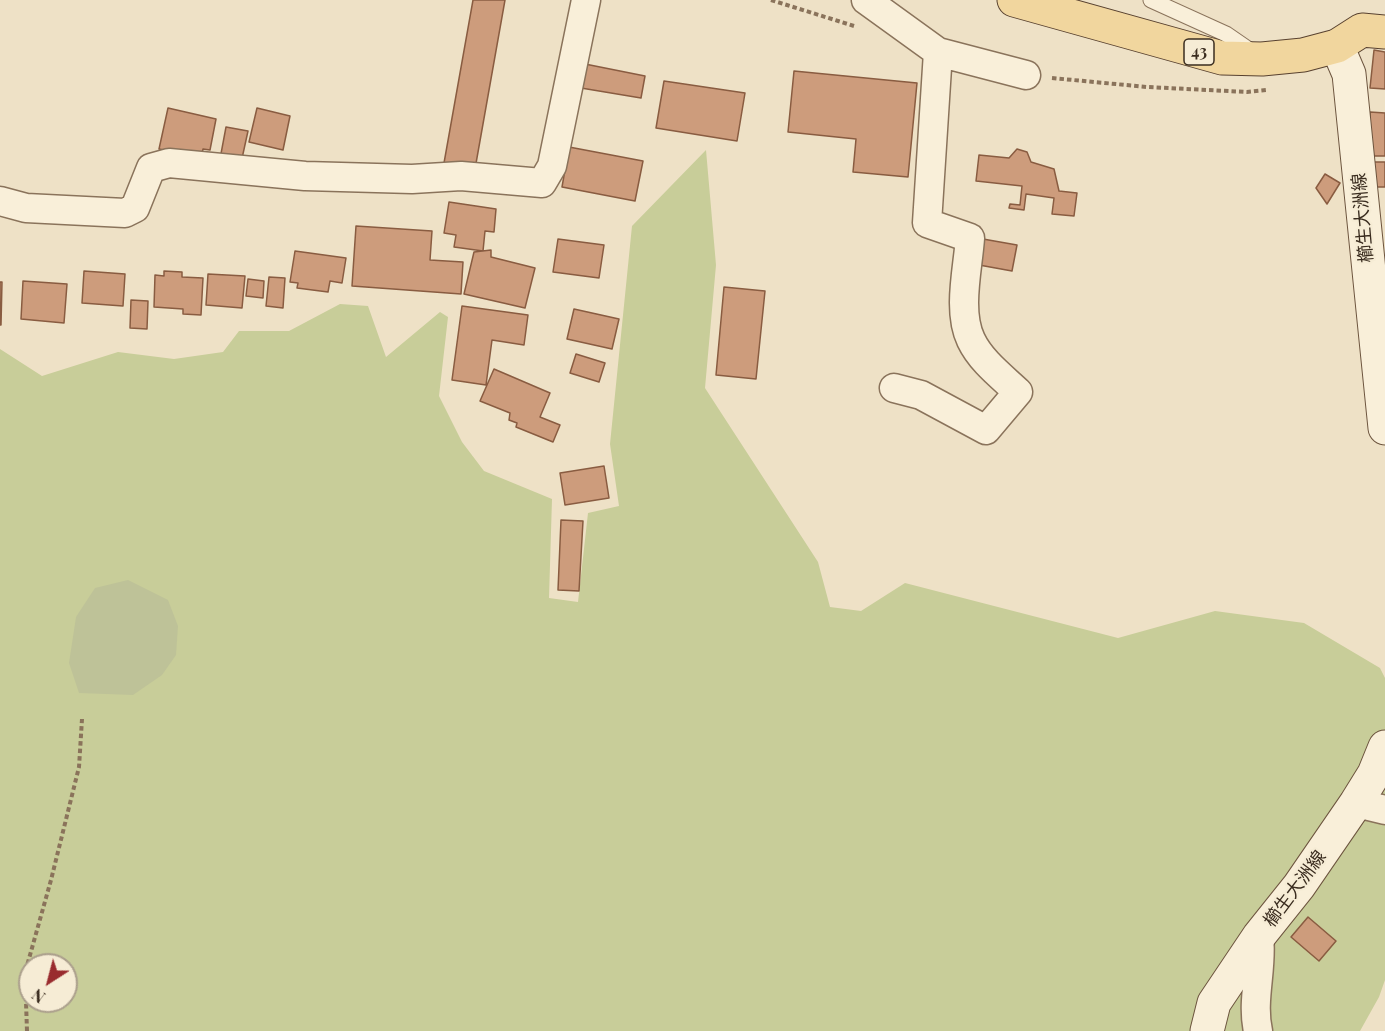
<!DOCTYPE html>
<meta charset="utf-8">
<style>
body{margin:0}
#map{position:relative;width:1385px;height:1031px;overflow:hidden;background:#eee1c6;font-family:"Playfair Display",serif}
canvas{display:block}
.north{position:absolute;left:18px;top:953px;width:60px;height:60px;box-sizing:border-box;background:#f6ecd5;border:2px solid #ab9f8c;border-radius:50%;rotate:216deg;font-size:16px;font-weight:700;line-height:24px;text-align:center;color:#3a2c1f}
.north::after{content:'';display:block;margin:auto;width:21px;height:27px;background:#992b2e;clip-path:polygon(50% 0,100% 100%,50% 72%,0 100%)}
</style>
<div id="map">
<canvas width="1385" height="1031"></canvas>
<div class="north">N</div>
</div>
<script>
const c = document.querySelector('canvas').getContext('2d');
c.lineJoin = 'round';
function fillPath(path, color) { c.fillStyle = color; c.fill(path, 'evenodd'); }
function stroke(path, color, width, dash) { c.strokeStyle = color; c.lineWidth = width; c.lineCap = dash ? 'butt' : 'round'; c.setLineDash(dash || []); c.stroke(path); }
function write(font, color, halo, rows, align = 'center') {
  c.font = font + ' "Playfair Display","Noto Sans JP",serif'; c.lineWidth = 4.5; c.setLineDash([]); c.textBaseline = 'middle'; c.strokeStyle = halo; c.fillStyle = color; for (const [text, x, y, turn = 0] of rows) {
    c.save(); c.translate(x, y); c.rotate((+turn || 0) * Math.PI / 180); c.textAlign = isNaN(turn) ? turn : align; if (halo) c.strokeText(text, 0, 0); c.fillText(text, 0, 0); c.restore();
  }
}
const green = new Path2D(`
 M706 150 716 265 705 388 818 562 830 607 861 611 905 583 1118 638 1215 611 1304 623 1380 668 1385 678V980L1379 997 1360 1031H0V349L42 376 118 352 174 359 223 352 239 331H289L340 304 368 306 386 357 440 312 448 317 439 396 462 442 484 471 552 499 549 598 578 602 588 513 619 506 610 444 632 226ZM30 965H66V1001H30Z`);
const cemetery = new Path2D(`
 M128 580 168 600 178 626 176 655 162 675 133 695 79 693 69 663 76 617 95 588Z`);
const building = new Path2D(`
 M473 0H505L475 169 444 163Z
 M1374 50 1385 52V89L1370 88Z
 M585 64 645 76 641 98 581 88Z
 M794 71 917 83 908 177 853 172 856 139 788 132Z
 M664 81 745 93 737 141 656 128Z
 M168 108 216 119 210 150 203 149 201 158 159 149Z
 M257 108 290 116 283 150 249 142Z
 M1370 112 1385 113V156H1374L1370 142Z
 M226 127 248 131 241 163 220 159Z
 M569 147 643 161 635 201 562 187Z
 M1017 149 1027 152 1031 162 1054 169 1059 191 1077 193 1074 216 1052 214 1054 198 1026 194 1024 210 1009 208 1010 204 1020 205 1022 186 976 181 979 155 1009 158Z
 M1373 162H1385V187H1375Z
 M1325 174 1340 183 1327 204 1316 188Z
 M449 202 496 209 494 232 485 231 483 251 454 247 456 235 444 233Z
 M356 226 432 231 430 260 463 262 461 294 352 286Z
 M558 239 604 245 599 278 553 272Z
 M983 239 1017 245 1012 271 979 265Z
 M491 250V257L535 268 525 308 464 294 474 252Z
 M295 251 346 258 342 283 330 281 328 292 297 288 298 283 290 282Z
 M84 271 125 274 123 306 82 303Z
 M164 271 182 272V277L203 278 201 315 183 314V309L154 307 155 275 164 276Z
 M208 274 245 276 242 308 206 305Z
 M269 277 285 278 283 308 266 306Z
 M248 279 264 281 263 298 246 296Z
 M23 281 67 284 64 323 21 319Z
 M0 282H2L1 325H0Z
 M724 287 765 291 756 379 716 375Z
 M131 300 148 301 147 329 130 328Z
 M462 306 528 315 524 345 492 340 486 385 452 380Z
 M574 309 619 319 612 349 567 339Z
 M576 354 605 363 599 382 570 373Z
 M494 369 550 393 540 417 560 425 553 442 516 427 517 423 509 420 510 413 480 401Z
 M604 466 609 498 565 505 560 473Z
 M561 520 583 521 579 591 558 590Z
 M1308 917 1336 941 1319 961 1291 937Z`);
const path = new Path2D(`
 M771 0 854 26
 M1052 78 1147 87 1247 92 1266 90
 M27 1031 25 973 51 880 79 767 82 719`);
const service = new Path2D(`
 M1151 0 1226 34 1255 54`);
const minor = new Path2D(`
 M866 0 938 52 1026 75
 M0 201 26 208 125 213 135 208 151 168 169 163 305 176 412 179 461 176 542 183 552 166 586 0
 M894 388 921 395 986 430 1018 392C1001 376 981 361 971 340 957 311 968 268 970 238L927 223 938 52
 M1356 803 1385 810
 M1258 1031C1251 1000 1263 967 1259 936`);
const secondary = new Path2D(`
 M1337 46 1349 74 1385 428
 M1207 1031 1214 1003 1259 936 1299 886 1356 803 1374 774 1385 747`);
const primary = new Path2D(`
 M1014 0 1222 58 1262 59 1303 55 1337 46 1362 30 1385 32`);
const shields = [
 [1199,52,30]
];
const shieldNames = [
 ["43",1199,52]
];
const streetNames = [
 ["櫛生大洲線",1363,218,-95],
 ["櫛生大洲線",1295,889,-53]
];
fillPath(green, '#c8cd99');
fillPath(cemetery, '#bec298');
fillPath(building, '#cd9c7c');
stroke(building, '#895c41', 1.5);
stroke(service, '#8a735b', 17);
stroke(minor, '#8a735b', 31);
stroke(secondary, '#6c543e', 35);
stroke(primary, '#58412f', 35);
stroke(path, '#8a735b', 4, [4.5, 3]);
stroke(service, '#f9efd9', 15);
stroke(minor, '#f9efd9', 28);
stroke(secondary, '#f9efd9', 33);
stroke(primary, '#f1d69e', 33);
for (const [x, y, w] of shields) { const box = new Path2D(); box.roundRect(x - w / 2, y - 13, w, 26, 4.5); c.fillStyle = '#f6ecd5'; c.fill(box); stroke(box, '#3a2c1f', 1.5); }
write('bold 16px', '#3a2c1f', null, shieldNames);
write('18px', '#3a2c1f', '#f6ecd5', streetNames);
</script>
